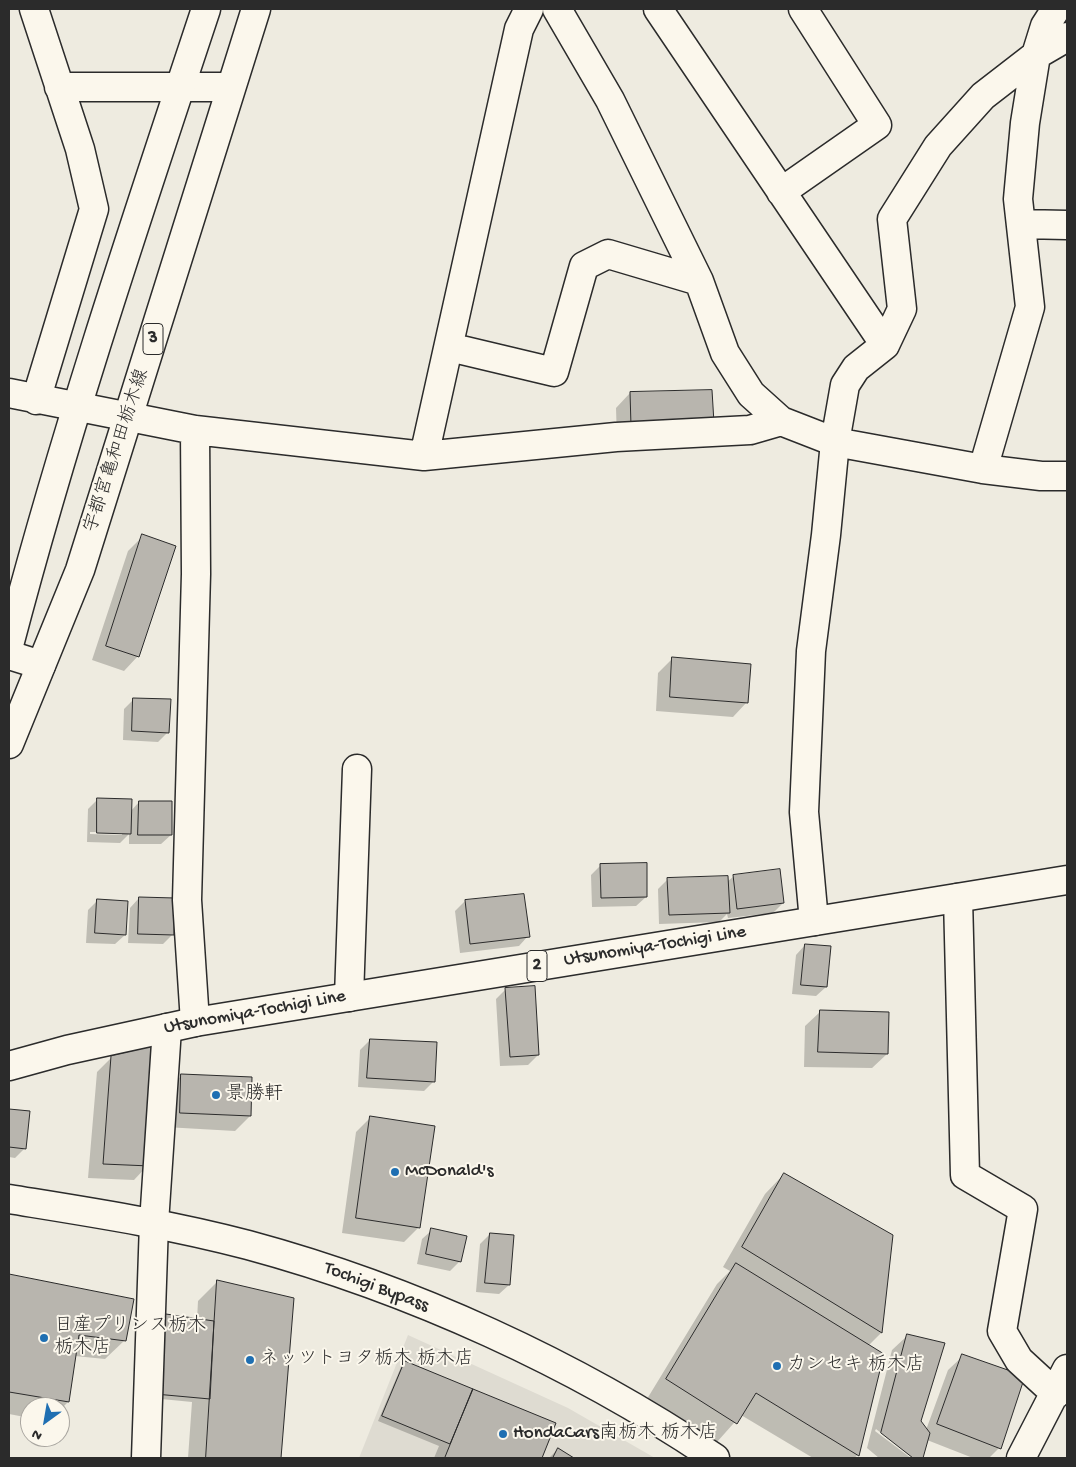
<!DOCTYPE html>
<meta charset="utf-8">
<style>
body{margin:0}
#map{position:relative;width:1076px;height:1467px;overflow:hidden;background:#eeebe0;font-family:"Gochi Hand",sans-serif}
canvas{display:block}
.frame{position:absolute;inset:0;border:10px solid #2b2b2b;pointer-events:none}
.north{position:absolute;left:20px;top:1397px;width:50px;height:50px;box-sizing:border-box;background:#fbf7ec;border:1px solid #a8a59f;border-radius:50%;rotate:212deg;font-size:14px;font-weight:700;line-height:20px;text-align:center;color:#2b2b2b}
.north::after{content:'';display:block;margin:auto;width:18px;height:22px;background:#1f6fb2;clip-path:polygon(50% 0,100% 100%,50% 72%,0 100%)}
</style>
<div id="map">
<canvas width="1076" height="1467"></canvas>
<div class="frame"></div>
<div class="north">N</div>
</div>
<script>
const c = document.querySelector('canvas').getContext('2d');
c.lineJoin = 'round';
function fillPath(path, color) { c.fillStyle = color; c.fill(path, 'evenodd'); }
function stroke(path, color, width, dash) { c.strokeStyle = color; c.lineWidth = width; c.lineCap = dash ? 'butt' : 'round'; c.setLineDash(dash || []); c.stroke(path); }
function write(font, color, halo, rows, align = 'center') {
  c.font = font + ' "Gochi Hand","Klee One",sans-serif'; c.lineWidth = 4; c.setLineDash([]); c.textBaseline = 'middle'; c.strokeStyle = halo; c.fillStyle = color; for (const [text, x, y, turn = 0] of rows) {
    c.save(); c.translate(x, y); c.rotate((+turn || 0) * Math.PI / 180); c.textAlign = isNaN(turn) ? turn : align; if (halo) c.strokeText(text, 0, 0); c.fillText(text, 0, 0); c.restore();
  }
}
const built = new Path2D(`
 M408 1335 568 1408 655 1458H359Z`);
const shadow = new Path2D(`
 M630 393 713 423 617 440 616 408Z
 M143 536 138 656 124 671 92 660 128 551Z
 M673 658 747 702 733 717 656 711 658 673Z
 M133 700 168 732 158 742 123 740 124 709Z
 M98 799 131 811 139 802 171 835 161 844H129V834L120 843 87 842 88 809ZM90 832H122V835L90 834Z
 M601 865 646 897 636 906 592 907 591 875Z
 M734 876 783 903 773 913 728 918 727 914 719 922 659 924 658 889 668 879 727 882Z
 M139 898 172 935 163 944 128 943 130 908Z
 M98 900 125 935 115 944 86 943 88 910Z
 M465 901 528 936 519 946 460 953 455 911Z
 M805 945 826 987 816 996 792 994 796 955Z
 M506 989 538 1055 528 1065 500 1066 496 999Z
 M820 1012 887 1054 872 1068 804 1067 805 1026Z
 M370 1040 434 1081 424 1091 358 1087 360 1050Z
 M112 1057 148 1165 134 1180 88 1178 97 1072Z
 M182 1075 250 1116 235 1131 165 1127 167 1090Z
 M9 1110 29 1112 25 1148 15 1158 9 1157Z
 M371 1117 419 1227 404 1242 342 1233 356 1132Z
 M784 1174 892 1235 881 1333 868 1346 858 1455 854 1458H813L741 1415 717 1442 647 1399 717 1284 730 1271 723 1267 765 1194Z
 M432 1230 460 1261 450 1271 417 1264 422 1239Z
 M490 1234 509 1285 499 1294 476 1292 480 1244Z
 M9 1275 132 1300 125 1340 105 1359 75 1356 68 1402 60 1410V1407H30V1418L9 1414Z
 M217 1282 292 1299 279 1458H188L192 1402 151 1398 197 1320 198 1301Z
 M907 1336 919 1421 926 1430 948 1370 963 1356 999 1448 989 1458H973L927 1440 922 1458H913L876 1429 875 1431 911 1458H879L867 1448 892 1350Z
 M405 1362 555 1424 541 1458H434L439 1446 378 1421 401 1367Z
 M558 1449 572 1458H549Z`);
const building = new Path2D(`
 M712 390 714 423 631 426 630 392Z
 M142 534 176 546 139 657 106 646Z
 M672 657 751 664 748 703 670 697Z
 M133 698 171 699 169 733 132 731Z
 M97 798 132 799 131 834 97 833Z
 M139 801H172V835H138Z
 M647 863V897L601 898 600 864Z
 M780 869 784 903 737 909 733 875Z
 M728 876 730 913 669 915 667 878Z
 M524 894 530 937 470 944 465 900Z
 M139 897 175 898 174 935 138 934Z
 M97 899 128 901 126 935 95 933Z
 M805 944 831 946 827 987 801 985Z
 M535 986 539 1055 510 1057 505 988Z
 M820 1010 889 1012 888 1054 818 1052Z
 M370 1039 437 1042 435 1082 367 1078Z
 M158 1045 150 1166 103 1164 111 1056Z
 M181 1074 252 1077 251 1116 180 1113Z
 M9 1109 30 1111 26 1149 9 1147Z
 M370 1116 435 1126 420 1228 356 1218Z
 M784 1173 893 1235 882 1333 742 1247Z
 M431 1228 467 1236 461 1262 426 1254Z
 M490 1233 514 1235 510 1285 485 1283Z
 M736 1263 884 1354 859 1456 756 1393 737 1424 666 1379Z
 M9 1274 134 1299 126 1341 79 1335 69 1402 9 1392Z
 M217 1280 294 1298 281 1458H206Z
 M159 1313 214 1321 210 1399 155 1394Z
 M907 1334 945 1343 921 1421 930 1433 923 1458H913L881 1433Z
 M962 1354 1025 1376 1001 1449 937 1424Z
 M405 1361 473 1389 450 1444 382 1416Z
 M473 1389 556 1423 542 1458H445Z
 M558 1448 574 1458H553Z`);
const minor = new Path2D(`
 M34 9 80 149 94 209 36 400
 M557 9 610 100 699 281 725 353 751 394 781 421 835 442 983 469 1041 476H1067
 M658 9 885 345
 M59 87H230
 M781 192 877 125 803 9
 M1021 224 1067 225
 M449 347 554 372 584 266 608 254 699 281
 M9 393 195 430 424 456 616 437 750 430 781 421
 M424 456 519 29 529 9
 M983 469 1030 307 1018 199 1025 123 1036 55 1045 26 1056 9
 M9 655 41 665
 M958 898 965 1175 1023 1209 1002 1331 1019 1360 1056 1394
 M814 921 804 812 811 651 826 535 835 442 845 385 856 368 885 345 902 309 892 219 938 146 983 96 1036 55 1067 37
 M349 997 357 769
 M195 1022 187 900 196 574 195 430
 M146 1458 154 1223 167 1028
 M1021 1458 1067 1369`);
const major = new Path2D(`
 M9 645C65 431 136 220 206 9
 M9 744 80 570 256 9
 M9 1066 67 1050 195 1022 1067 880
 M9 1199C89 1212 169 1224 248 1245 411 1289 575 1364 715 1458`);
const markers = [
 [216,1095,5,"#1f6fb2"],
 [395,1172,5,"#1f6fb2"],
 [44,1338,5,"#1f6fb2"],
 [250,1360,5,"#1f6fb2"],
 [777,1366,5,"#1f6fb2"],
 [503,1434,5,"#1f6fb2"]
];
const shields = [
 [153,339,20],
 [537,966,20]
];
const shieldNames = [
 ["3",153,339],
 ["2",537,966]
];
const streetNames = [
 ["宇都宮亀和田栃木線",118,451,-72],
 ["Utsunomiya-Tochigi Line",655,947,-9],
 ["Utsunomiya-Tochigi Line",255,1013,-10],
 ["Tochigi Bypass",376,1288,21]
];
const poiNames = [
 ["景勝軒",226,1095],
 ["McDonald's",405,1172],
 ["日産プリンス栃木",54,1327],
 ["栃木店",54,1349],
 ["ネッツトヨタ栃木 栃木店",260,1360],
 ["カンセキ 栃木店",787,1366],
 ["HondaCars南栃木 栃木店",513,1434]
];
fillPath(built, '#dedbd1');
fillPath(shadow, '#0003');
fillPath(building, '#b8b5ae');
stroke(building, '#2b2b2b', 1);
stroke(minor, '#2b2b2b', 31);
stroke(major, '#2b2b2b', 31);
stroke(minor, '#fbf7ec', 28);
stroke(major, '#fbf7ec', 28);
for (const [x, y, r, color] of markers) { const dot = new Path2D(); dot.arc(x, y, r, 0, 2 * Math.PI); c.fillStyle = color; c.fill(dot); stroke(dot, '#fbf7ec', 2); }
for (const [x, y, w] of shields) { const box = new Path2D(); box.roundRect(x - w / 2, y - 15.5, w, 31, 4); c.fillStyle = '#fbf7ec'; c.fill(box); stroke(box, '#2b2b2b', 1); }
write('bold 18px', '#2b2b2b', null, shieldNames);
write('19px', '#2b2b2b', '#fbf7ec', streetNames);
write('19px', '#2b2b2b', '#fbf7ec', poiNames, 'left');
</script>
